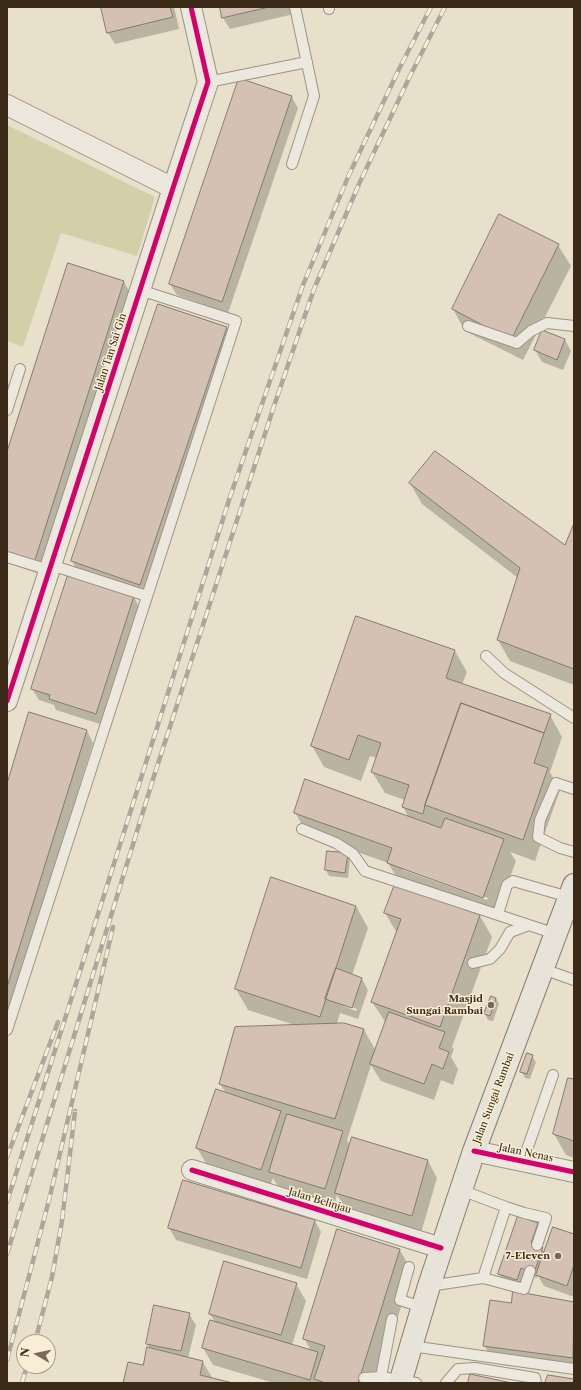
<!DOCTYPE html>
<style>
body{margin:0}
#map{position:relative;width:581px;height:1390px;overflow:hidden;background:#e8e0cb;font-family:"Libre Caslon Text",serif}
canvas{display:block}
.frame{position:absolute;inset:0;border:8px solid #3a2a17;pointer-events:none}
.north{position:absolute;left:16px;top:1334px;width:40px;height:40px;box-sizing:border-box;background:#f8eed5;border:1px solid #aca089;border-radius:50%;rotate:279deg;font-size:11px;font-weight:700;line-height:16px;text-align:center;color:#3a2a17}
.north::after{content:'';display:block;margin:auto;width:14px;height:18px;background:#776a56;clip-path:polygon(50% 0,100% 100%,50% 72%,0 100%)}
</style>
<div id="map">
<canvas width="581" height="1390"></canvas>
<div class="frame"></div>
<div class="north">N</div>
</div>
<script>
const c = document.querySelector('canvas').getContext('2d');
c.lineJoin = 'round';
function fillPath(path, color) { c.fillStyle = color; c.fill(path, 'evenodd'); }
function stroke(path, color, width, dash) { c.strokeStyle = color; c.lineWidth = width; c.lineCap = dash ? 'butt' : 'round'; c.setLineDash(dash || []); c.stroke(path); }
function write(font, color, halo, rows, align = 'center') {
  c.font = font + ' "Libre Caslon Text",serif'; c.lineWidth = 3; c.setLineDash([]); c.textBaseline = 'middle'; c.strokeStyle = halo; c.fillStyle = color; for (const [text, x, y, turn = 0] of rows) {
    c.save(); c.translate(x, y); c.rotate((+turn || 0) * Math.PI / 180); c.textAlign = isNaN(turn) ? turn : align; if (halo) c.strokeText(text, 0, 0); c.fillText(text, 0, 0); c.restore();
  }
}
const green = new Path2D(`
 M7 125 155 197 137 256 61 233 23 347 7 341Z`);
const shadow = new Path2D(`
 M102 7H174L179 29 115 44 108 33Z
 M221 7H292L294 14 230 29 223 18Z
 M291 96 298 108 228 313 177 295 170 284Z
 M500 215 558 245 571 266 523 360 465 331 453 309Z
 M124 282 130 293 40 574 7 563V455Z
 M226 328 233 339 146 596 79 573 72 561Z
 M565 340 571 351 563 370 542 362 535 350Z
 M7 382 10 387 7 396Z
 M410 483 566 547 574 526V685L510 661 498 640 518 578 422 504Z
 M69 576 134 597 140 609 103 725 56 710 54 705 39 700 32 689Z
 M455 651 467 672 462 685 550 715 562 737 550 772 560 790 535 861 510 852 516 861 495 918 401 884 388 863 307 834 295 812 409 818 403 807 405 800 385 793 372 772 377 758 370 756 361 781 324 767 312 746ZM403 868 488 898 487 900 403 870Z
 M30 713 87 731 93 743 7 1019V787Z
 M328 852 347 854 350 860 348 878 329 876 326 870Z
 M395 886 480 916 492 937 452 1047 454 1049 451 1057 458 1069 453 1085 441 1080 434 1100 381 1081 371 1065 347 1140 350 1146 428 1161 437 1178 421 1233 346 1209 337 1195 334 1206 279 1188 273 1178 270 1186 207 1165 197 1148 226 1093 220 1084 295 1025 248 1010 236 989 356 906 368 928 352 975 362 979 368 990 358 1019 340 1013 337 1024H344L364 1030 376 1051 386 1023 372 1002 397 933 385 913ZM343 1004 357 1009 356 1011 343 1006Z
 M496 998 499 1004 493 1021 488 1020 485 1014Z
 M532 1056 536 1062 530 1079 525 1078 522 1072Z
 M574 1080V1158L566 1155 554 1134Z
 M315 1221 321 1232 307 1279 176 1240 169 1228Z
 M537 1224 540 1230 535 1246 542 1248 545 1253 574 1235V1297L544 1286 538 1276 537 1278 524 1273 520 1285 502 1280 499 1274Z
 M400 1250 412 1272 377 1383H274L213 1365 203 1348 215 1322 210 1314 296 1284 306 1301 292 1345 311 1351 304 1338Z
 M514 1292 574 1303V1373L494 1362 484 1345 512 1304Z
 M189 1314 196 1325 188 1358 202 1361 213 1379 228 1383H124L143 1366 150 1349 147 1343Z`);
const building = new Path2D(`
 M101 7H170L173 17 107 33Z
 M220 7H269L222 18Z
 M239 78 292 96 222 302 169 284Z
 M499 214 559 244 511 340 452 309Z
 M68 263 124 281 34 563 7 554V452Z
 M158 304 227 327 140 585 71 561Z
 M542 330 565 339 557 360 534 350Z
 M435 451 565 545 574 523V669L497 640 520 568 409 483Z
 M68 575 134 596 96 714 49 699 50 695 31 689Z
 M356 616 455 650 446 678 551 714 544 733 461 703 425 805 423 814 402 807 409 785 371 772 381 743 358 735 349 760 311 746Z
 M461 703 544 733 534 763 548 768 523 840 425 805Z
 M29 712 87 730 7 987V784Z
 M305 779 441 828 445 818 504 839 483 898 387 863 392 848 294 813Z
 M327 851 348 853 345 873 325 870Z
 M271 877 356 906 320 1017 235 989Z
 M395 884 480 915 440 1027 371 1002 401 919 384 913Z
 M336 968 362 978 352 1008 325 999Z
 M491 996 496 998 490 1016 484 1014Z
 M389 1012 445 1032 439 1048 449 1052 443 1069 432 1064 424 1084 370 1064Z
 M344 1023 364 1029 335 1119 219 1084 235 1027Z
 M527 1053 533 1055 527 1074 520 1072Z
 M568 1078 574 1079V1141L553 1134Z
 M216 1089 281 1111 261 1170 196 1148Z
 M287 1114 343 1131 325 1189 269 1172Z
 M352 1137 428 1160 412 1216 335 1193Z
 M183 1180 315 1220 301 1268 168 1228Z
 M518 1216 538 1223 531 1243 543 1247 534 1273 521 1268 517 1280 498 1274Z
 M553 1227 574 1234V1265L567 1286 536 1275Z
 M337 1229 400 1249 358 1383H326L314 1379 325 1346 303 1339Z
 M224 1261 297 1283 281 1335 209 1314Z
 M513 1291 574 1302 573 1358 483 1346 490 1300 511 1303Z
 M154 1305 190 1313 181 1351 146 1344Z
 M210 1320 318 1352 310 1380 202 1348Z
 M147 1347 203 1361 200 1375 233 1383H123L128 1362 143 1365Z
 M470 1374 512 1383H468Z
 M548 1375 574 1379V1383H545Z`);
const service = new Path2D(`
 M329 7V9
 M208 82 307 62
 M292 164 314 96 295 7
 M468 326 517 343 531 331 547 323 574 326
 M7 410 20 369
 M7 557 49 570
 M51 565 147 596
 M486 656 504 673 574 718
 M574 789 556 783 540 820 538 837 560 848 574 852
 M302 829 336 843 353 854 365 871 556 934
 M498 914 507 885 513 881 569 897
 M473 963 490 959 500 949 510 932 529 925
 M543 969 574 980
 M7 1030 236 321 140 290
 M523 1161 553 1075
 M506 1207 524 1213 546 1218 537 1245
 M409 1267 400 1300 422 1307
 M483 1278 524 1289 530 1271
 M429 1286 483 1278 506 1207 461 1190
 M411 1346 574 1369
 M381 1377 392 1319
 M364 1378 381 1377 416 1383
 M446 1383 458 1369 475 1368 535 1378 536 1383`);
const minor = new Path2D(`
 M7 105 173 188
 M7 701 173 188 208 82 191 7
 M474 1151 574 1172
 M192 1170 441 1248`);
const primary = new Path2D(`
 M400 1383 429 1286 474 1151 574 885`);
const rail = new Path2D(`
 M7 1157 58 1022
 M7 1202 229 500 303 285 348 177 399 69 431 7
 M7 1254 154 776 274 406 314 289 359 184 410 76 445 7
 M35 1342 52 1277 62 1221 75 1111
 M7 1360 50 1196 113 927
 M22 1383 27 1366`);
const cycleway = new Path2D(`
 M7 701 173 188 208 82 191 7
 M474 1151 574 1172
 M192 1170 441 1248`);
const markers = [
 [491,1005,4,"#776a56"],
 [558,1256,4,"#776a56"]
];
const streetNames = [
 ["Jalan Tan Sai Gin",111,352,-72],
 ["Jalan Sungai Rambai",494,1098,-69],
 ["Jalan Nenas",526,1153,12],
 ["Jalan Belinjau",320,1201,17]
];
const poiNames = [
 ["Masjid",483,999],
 ["Sungai Rambai",483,1011],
 ["7-Eleven",550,1256]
];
fillPath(green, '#d3d0a9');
fillPath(shadow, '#0003');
fillPath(building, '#d4c1b4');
stroke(building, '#827b6e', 1);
stroke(service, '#9a9486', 12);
stroke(minor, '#9a9486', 22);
stroke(primary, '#827b6e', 24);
stroke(service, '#ece8dd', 10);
stroke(minor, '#ece8dd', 20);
stroke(primary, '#e8e3d8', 22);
stroke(rail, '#aca69c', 4.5);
stroke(rail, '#f8eed5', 3, [9]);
stroke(cycleway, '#d6006c', 5);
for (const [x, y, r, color] of markers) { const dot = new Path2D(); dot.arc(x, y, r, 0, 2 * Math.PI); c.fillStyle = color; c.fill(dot); stroke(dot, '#f8eed5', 1.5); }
write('10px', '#3a2a17', '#f8eed5', streetNames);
write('bold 10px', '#3a2a17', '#f8eed5', poiNames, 'right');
</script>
